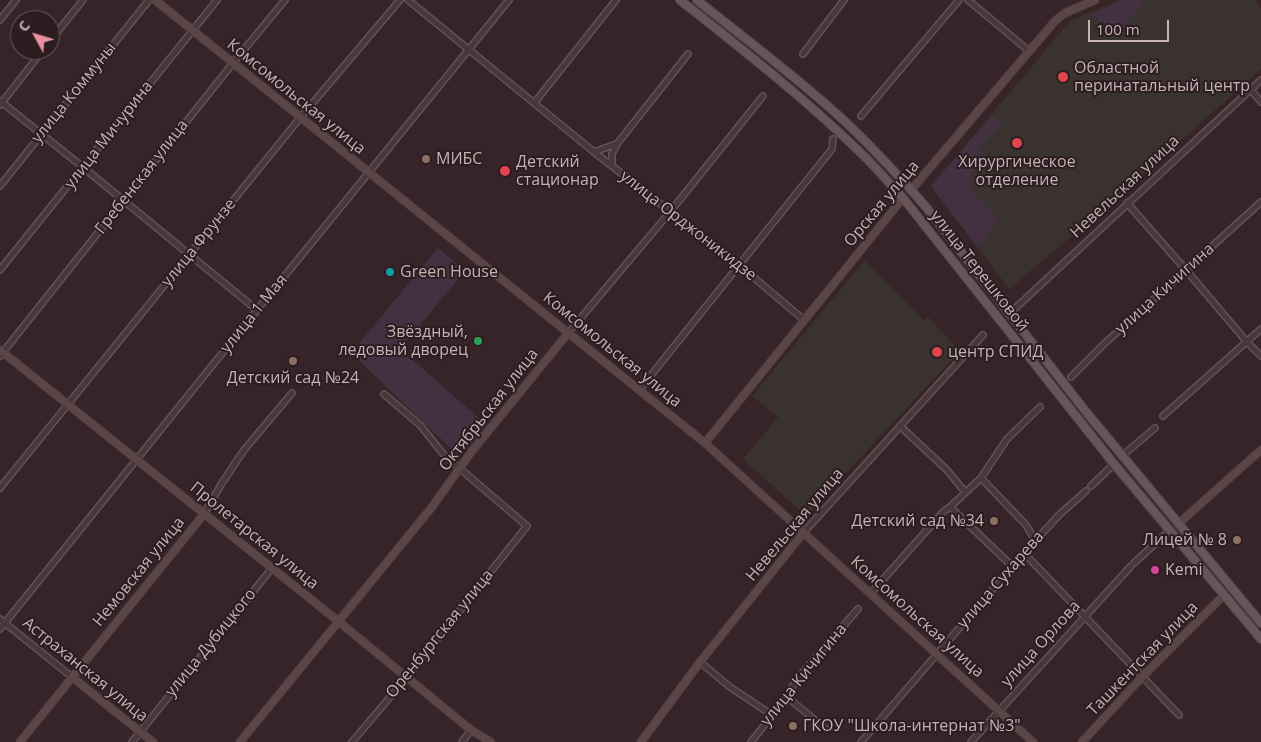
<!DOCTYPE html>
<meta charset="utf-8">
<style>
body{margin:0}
#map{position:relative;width:1261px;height:742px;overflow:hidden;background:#372428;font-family:"Open Sans",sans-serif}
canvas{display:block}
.north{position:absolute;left:10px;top:10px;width:50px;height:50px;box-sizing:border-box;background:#2c1d20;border:1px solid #69595c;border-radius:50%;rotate:309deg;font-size:14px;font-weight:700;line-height:20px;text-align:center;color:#c4b2b5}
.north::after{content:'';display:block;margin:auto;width:18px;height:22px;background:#eb90a1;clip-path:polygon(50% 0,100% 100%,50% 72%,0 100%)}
.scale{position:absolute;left:1088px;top:20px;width:81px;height:22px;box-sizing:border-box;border:2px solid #c4b2b5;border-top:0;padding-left:6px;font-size:15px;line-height:18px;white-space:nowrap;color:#c4b2b5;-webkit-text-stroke:4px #2c1d20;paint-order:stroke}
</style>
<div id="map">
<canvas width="1261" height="742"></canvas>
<div class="north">С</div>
<div class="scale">100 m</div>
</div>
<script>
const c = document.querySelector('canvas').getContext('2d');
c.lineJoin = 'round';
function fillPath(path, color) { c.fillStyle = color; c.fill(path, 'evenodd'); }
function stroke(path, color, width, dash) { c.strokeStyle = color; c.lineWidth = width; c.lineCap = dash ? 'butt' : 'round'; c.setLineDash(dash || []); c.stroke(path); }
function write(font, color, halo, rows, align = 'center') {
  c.font = font + ' "Open Sans",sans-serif'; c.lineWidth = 4; c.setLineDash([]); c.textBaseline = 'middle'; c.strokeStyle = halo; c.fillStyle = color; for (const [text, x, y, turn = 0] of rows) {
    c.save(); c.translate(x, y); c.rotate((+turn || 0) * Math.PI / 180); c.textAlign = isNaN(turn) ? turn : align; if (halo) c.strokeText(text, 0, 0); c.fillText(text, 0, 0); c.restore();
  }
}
const medical = new Path2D(`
 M1119 0H1255L1261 8V69L1110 204 1009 289 931 186 1070 21Z
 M865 260 924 320 928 317 960 351 806 516 743 459 778 417 752 396Z`);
const green = new Path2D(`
 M1123 0H1146L1124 25 1122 30 1116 34 1091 15Z
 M992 116 1003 124 978 147 983 152 971 175 972 193 999 217 978 248 931 186Z
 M438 248 465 271 400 349 487 425 460 457 351 353Z`);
const street = new Path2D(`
 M408 0 594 152 739 265 804 320
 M968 0 1029 51
 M0 20 16 0
 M50 41 83 0
 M803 54 844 0
 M1251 90 1261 102
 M0 101 84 168 257 310
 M535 102 616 0
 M0 105 43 50
 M861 116 959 0
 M594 152 616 144
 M612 166V154L617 144 688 54
 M0 186 149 0
 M1127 203 1186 270 1247 342 1261 356
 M0 270 217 0
 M1009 314 1261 80
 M569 332 670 212 763 96
 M0 356 233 63 285 0
 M1071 377 1104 344 1261 202
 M640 389 832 149 833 139
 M1163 416 1261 329
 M900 426 947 470 965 492
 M1122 456 1155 428
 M981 478 1026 525 1035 540
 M1091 486 1114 464
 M0 488 300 118 400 0
 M950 507 1013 567
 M204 514 222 483 244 450 292 393
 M804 532 983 335
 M1024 553 1179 715
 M1134 563 1169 531
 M871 593 944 511 950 507 981 478 1007 439 1040 407
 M0 619 72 677
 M0 629 257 310 509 0
 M700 662 730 687 772 715
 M787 697 826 729
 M132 742 272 568
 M352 742 407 677 527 526 444 455 420 425 384 394
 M462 742 471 730
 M751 742 787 697 792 687 804 671 858 609
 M861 742 1024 553 1060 514 1086 491
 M971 742 1131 566`);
const secondary = new Path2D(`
 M155 0 705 443 1033 742
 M911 190 1055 21 1065 13 1095 0
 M0 350 338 621 471 730 491 742
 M705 443 903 198
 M1178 524 1261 450
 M72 677 153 742
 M20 742 204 514
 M240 742 432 507 472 451 569 332
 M641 742 700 662 804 532
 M1082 742 1143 676 1224 595`);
const primary = new Path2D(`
 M680 0C743 50 807 100 864 156 878 170 890 184 903 198L1114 464 1261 639
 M697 0C744 38 794 75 839 116 870 144 898 175 926 207L1087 413 1261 623`);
const markers = [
 [1063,77,6,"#e0444e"],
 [1017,143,6,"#e0444e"],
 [426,159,5,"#8d6e63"],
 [505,171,6,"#e0444e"],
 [390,272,5,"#0f9aa8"],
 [478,341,5,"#2e9e5b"],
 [937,352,6,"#e0444e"],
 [293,361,5,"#8d6e63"],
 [994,521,5,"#8d6e63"],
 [1237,540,5,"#8d6e63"],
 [1155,570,5,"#d1479c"],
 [793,726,5,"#8d6e63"]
];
const poiNames = [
 ["Областной",1074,68],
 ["перинатальный центр",1074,86],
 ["МИБС",436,159],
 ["Детский",516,162],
 ["стационар",516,180],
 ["Хирургическое",1017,162,"center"],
 ["отделение",1017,180,"center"],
 ["Green House",400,272],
 ["Звёздный,",468,332,"right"],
 ["ледовый дворец",468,350,"right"],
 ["центр СПИД",948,352],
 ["Детский сад №24",293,378,"center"],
 ["Детский сад №34",984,521,"right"],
 ["Лицей № 8",1227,540,"right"],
 ["Kemi",1165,570],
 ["ГКОУ \"Школа-интернат №3\"",803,726]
];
const streetNames = [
 ["улица Коммуны",74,93,-51],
 ["Комсомольская улица",296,97,39],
 ["улица Мичурина",109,135,-52],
 ["Гребенская улица",142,177,-52],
 ["Невельская улица",1125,187,-43],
 ["Орская улица",882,204,-50],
 ["улица Орджоникидзе",688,226,38],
 ["улица Фрунзе",199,243,-51],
 ["улица Терешковой",979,271,52],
 ["улица Кичигина",1165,289,-42],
 ["улица 1 Мая",254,314,-51],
 ["Комсомольская улица",612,350,39],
 ["Октябрьская улица",489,410,-52],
 ["Невельская улица",795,525,-50],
 ["Пролетарская улица",254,536,39],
 ["Немовская улица",139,572,-51],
 ["улица Сухарева",1001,580,-49],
 ["Комсомольская улица",917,617,42],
 ["Оренбургская улица",440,634,-51],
 ["улица Дубицкого",211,643,-51],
 ["улица Орлова",1041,644,-48],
 ["Ташкентская улица",1143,659,-46],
 ["Астраханская улица",85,670,39],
 ["улица Кичигина",804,675,-51]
];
fillPath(medical, '#39322e');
fillPath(green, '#433141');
stroke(street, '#625255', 8);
stroke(secondary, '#514044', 9);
stroke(primary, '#514044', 10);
stroke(street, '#48373b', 5);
stroke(secondary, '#5a4649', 7);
stroke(primary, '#675559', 8);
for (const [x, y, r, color] of markers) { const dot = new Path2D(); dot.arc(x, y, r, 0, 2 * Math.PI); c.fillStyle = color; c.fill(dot); stroke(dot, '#2c1d20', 2); }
write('16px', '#c4b2b5', '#2c1d20', poiNames, 'left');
write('16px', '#c4b2b5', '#2c1d20', streetNames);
</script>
